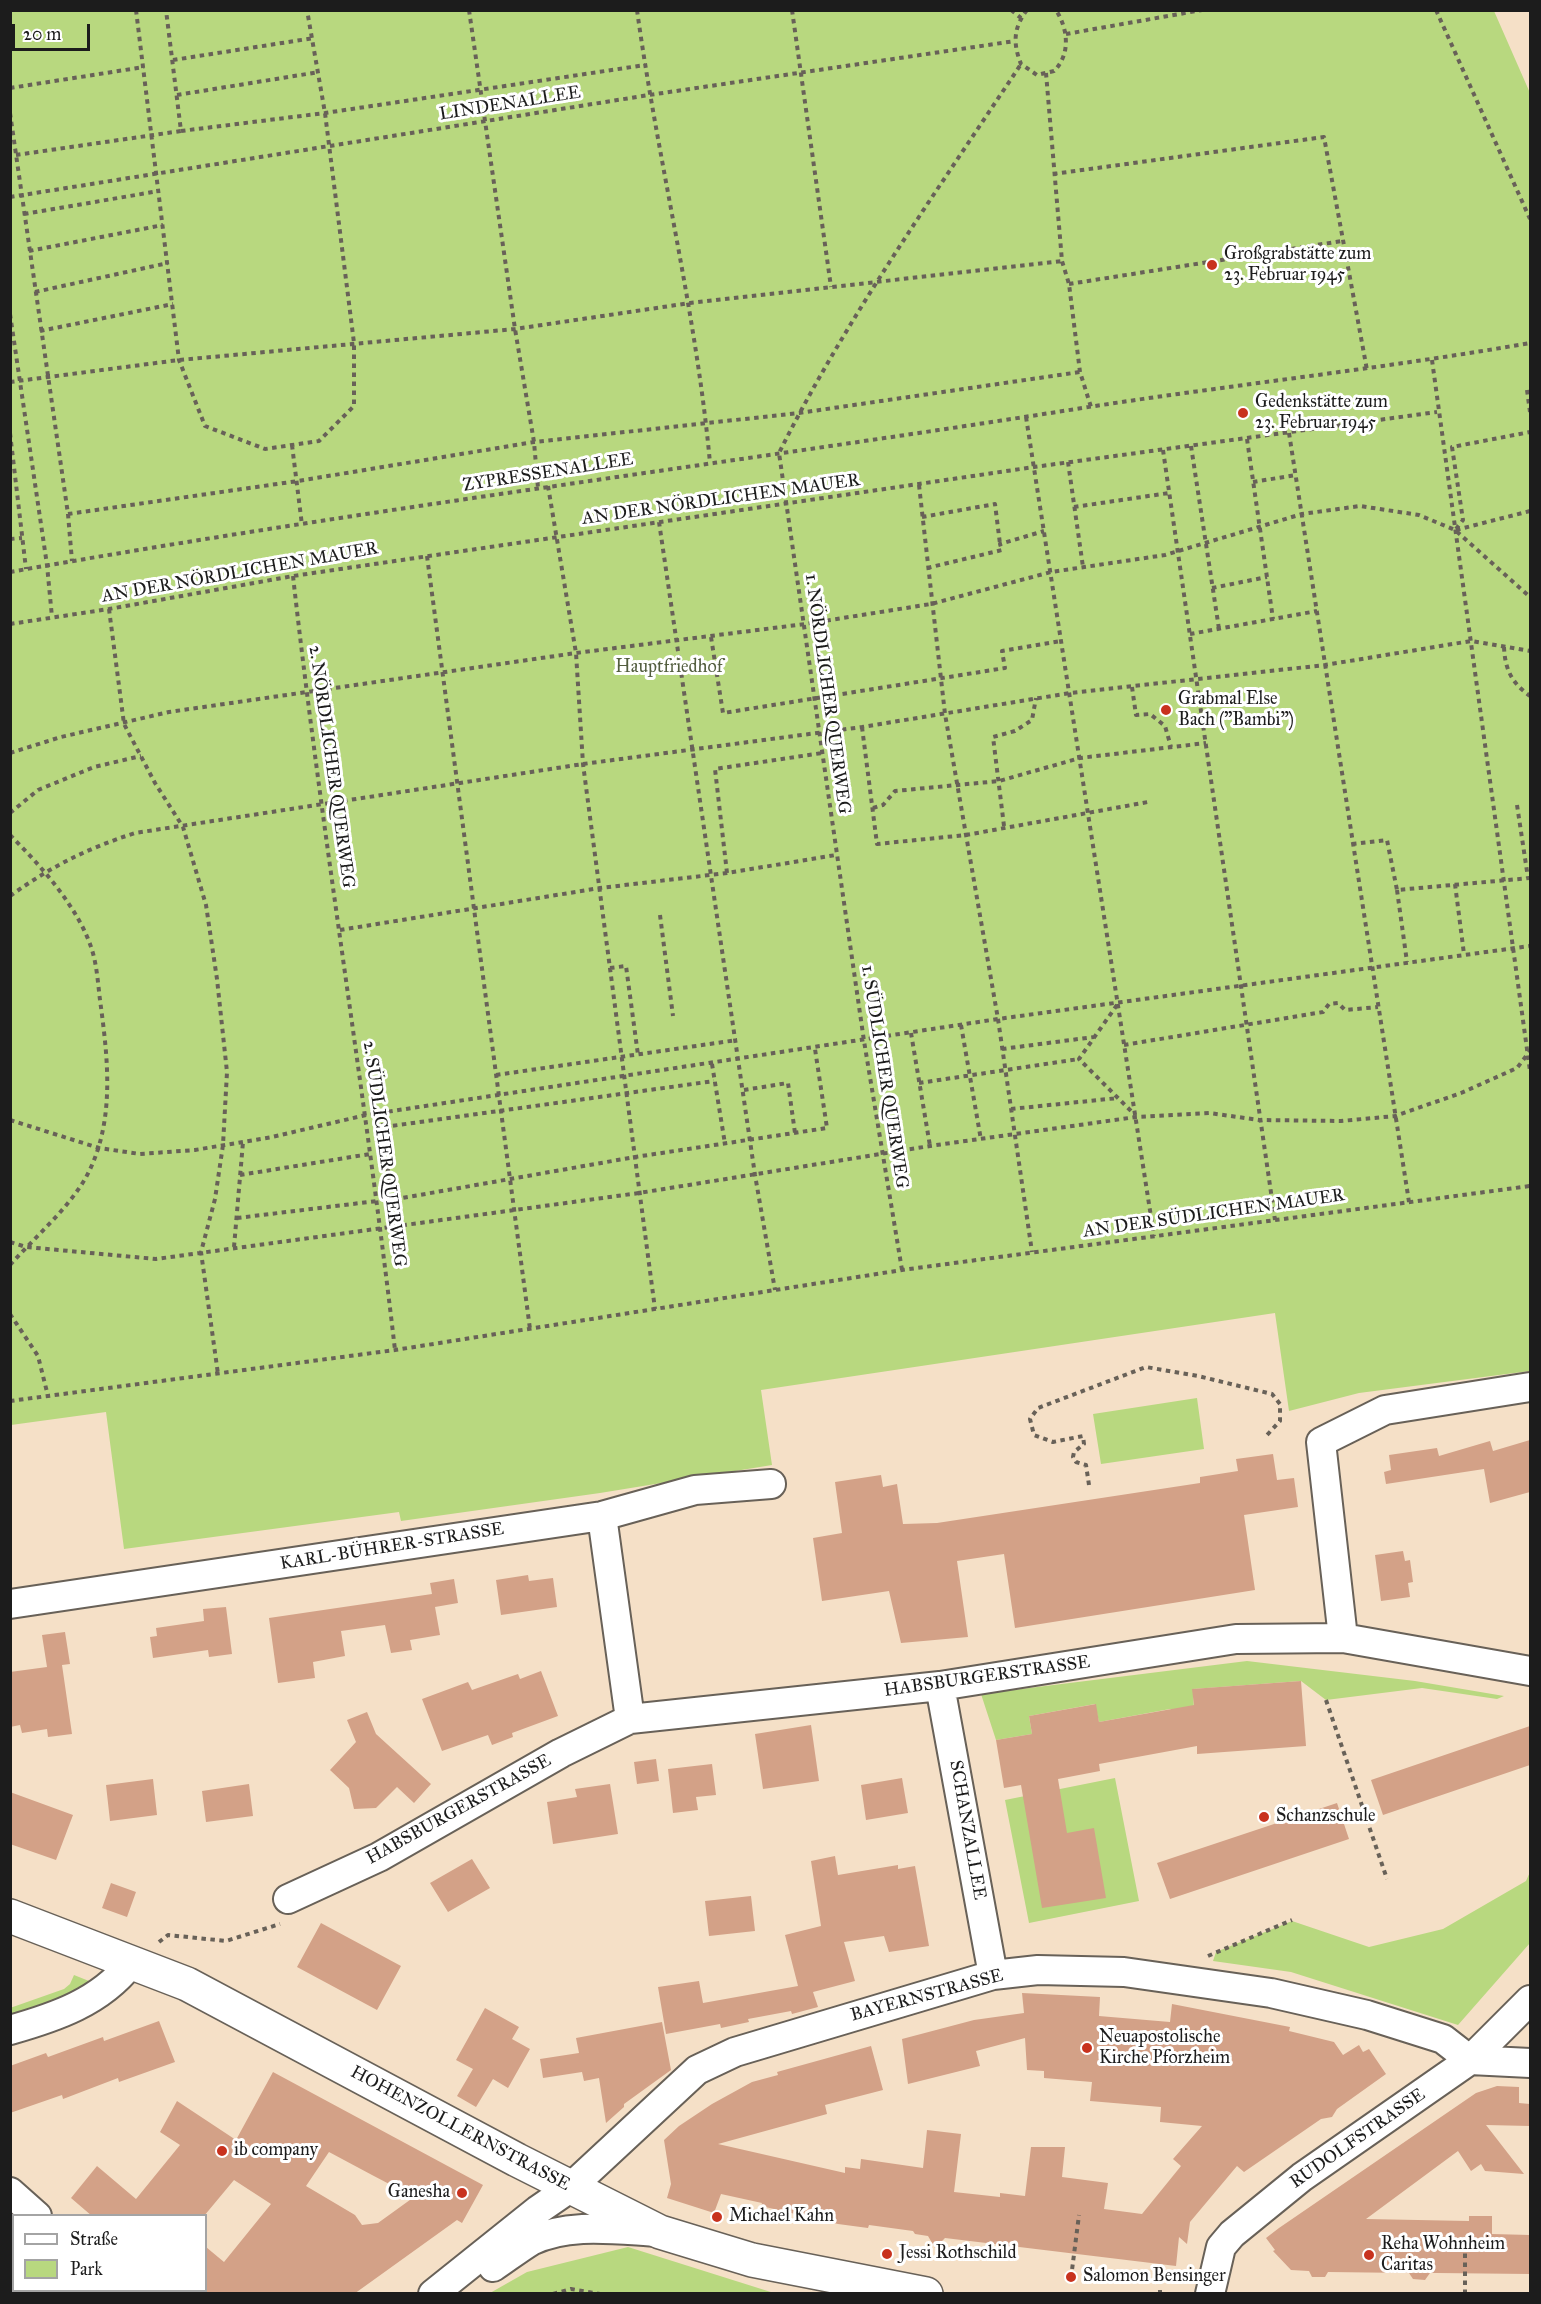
<!DOCTYPE html>
<meta charset="utf-8">
<style>
body{margin:0}
#map{position:relative;width:1541px;height:2304px;overflow:hidden;background:#f5e0c7;font-family:"IM FELL Great Primer",serif}
canvas{display:block}
.frame{position:absolute;inset:0;border:12px solid #1c1c1c;pointer-events:none}
.legend{position:absolute;left:12px;top:2214px;width:195px;height:78px;box-sizing:border-box;background:#fff;border:2px solid #a4a4a4;margin:0;padding:8px 10px;list-style:none;font-size:18px;color:#1c1c1c}
.legend li{display:flex;align-items:center;gap:12px;height:30px}
.legend b{width:30px;border:2px solid #a4a4a4}
.scale{position:absolute;left:12px;top:24px;width:78px;height:27px;box-sizing:border-box;border:3px solid #1c1c1c;border-top:0;padding-left:8px;font-size:18px;line-height:21px;white-space:nowrap;color:#1c1c1c;-webkit-text-stroke:4px #fff;paint-order:stroke}
</style>
<div id="map">
<canvas width="1541" height="2304"></canvas>
<div class="frame"></div>
<ul class="legend">
<li><b style="height:8px;background:#fff"></b>Straße</li>
<li><b style="height:16px;background:#b8d87f"></b>Park</li>
</ul>
<div class="scale">20 m</div>
</div>
<script>
const c = document.querySelector('canvas').getContext('2d');
c.lineJoin = 'round';
function fillPath(path, color) { c.fillStyle = color; c.fill(path, 'evenodd'); }
function stroke(path, color, width, dash) { c.strokeStyle = color; c.lineWidth = width; c.lineCap = dash ? 'butt' : 'round'; c.setLineDash(dash || []); c.stroke(path); }
function write(font, color, halo, rows, align = 'center') {
  c.font = font + ' "IM FELL Great Primer",serif'; c.lineWidth = 6; c.setLineDash([]); c.textBaseline = 'middle'; c.strokeStyle = halo; c.fillStyle = color; for (const [text, x, y, turn = 0] of rows) {
    c.save(); c.translate(x, y); c.rotate((+turn || 0) * Math.PI / 180); c.textAlign = isNaN(turn) ? turn : align; if (halo) c.strokeText(text, 0, 0); c.fillText(text, 0, 0); c.restore();
  }
}
const green = new Path2D(`
 M10 11H1494L1530 93V1371L1359 1393 1289 1411 1275 1313 761 1390 772 1465 600 1493 401 1521 399 1512 124 1549 106 1412 11 1425Z
 M1197 1398 1204 1449 1101 1464 1093 1414Z
 M1247 1661 1415 1681 1504 1696 1497 1699 1422 1688 1326 1700 1301 1681 1193 1689 1194 1711 1170 1709 1099 1722 1095 1704 1029 1716 1032 1734 996 1740 981 1694Z
 M1115 1778 1139 1901 1029 1923 1005 1800Z
 M1530 1872V1943L1458 2025 1291 1972 1213 1961 1216 1952 1292 1921 1369 1947 1443 1929 1526 1881Z
 M74 1975 89 1981 88 1983 52 2002 11 2015 10 2008 64 1989 70 1984Z
 M628 2247 774 2293H490L527 2272Z`);
const building = new Path2D(`
 M1530 1440V1492L1490 1503 1484 1469 1386 1484 1384 1472 1391 1470 1389 1455 1437 1448 1439 1456 1490 1441 1493 1451Z
 M1273 1454 1277 1480 1294 1478 1298 1507 1244 1515 1255 1590 1015 1628 1004 1554 957 1561 968 1637 901 1643 889 1591 822 1601 813 1538 842 1533 835 1482 881 1475 883 1487 897 1484 903 1524 937 1523 1200 1483V1477L1238 1471 1236 1459Z
 M1403 1551 1405 1561 1410 1560 1413 1582 1408 1583 1410 1597 1381 1601 1375 1555Z
 M528 1575 529 1581 553 1578 557 1607 501 1615 496 1580Z
 M454 1579 458 1603 435 1607 440 1635 410 1640 412 1650 391 1653 385 1625 341 1631 345 1656 313 1662 315 1678 278 1683 269 1618 432 1594 430 1583Z
 M226 1607 232 1654 209 1657 208 1650 153 1658 150 1637 157 1636 156 1628 204 1621 203 1609Z
 M65 1632 70 1664 62 1665 72 1734 48 1737 47 1729 22 1733 20 1725 10 1727V1672L47 1667 42 1635Z
 M541 1671 558 1716 512 1733 513 1737 492 1745 488 1735 442 1751 422 1699 468 1682 472 1690 518 1674 520 1679Z
 M1301 1681 1306 1746 1197 1754V1746L1099 1764 1100 1771 1058 1779 1067 1833 1094 1828 1106 1898 1042 1908 1021 1785 1004 1788 996 1740 1032 1734 1029 1716 1096 1704 1099 1722 1194 1705 1192 1689Z
 M367 1712 376 1734 431 1784 414 1803 397 1787 376 1808 354 1809 349 1788 330 1770 356 1742 347 1720Z
 M811 1725 819 1781 763 1789 755 1734Z
 M1530 1726V1765L1383 1815 1371 1780Z
 M656 1759 659 1781 637 1784 634 1762Z
 M712 1764 716 1795 696 1797 698 1810 673 1813 668 1769Z
 M902 1778 908 1813 866 1820 861 1785Z
 M153 1779 157 1815 110 1821 106 1785Z
 M249 1784 253 1816 206 1822 202 1791Z
 M610 1784 618 1834 553 1844 547 1802 577 1797 575 1789Z
 M10 1792 73 1815 56 1860 10 1844Z
 M1337 1803 1349 1839 1170 1899 1157 1863Z
 M835 1856 838 1875 898 1865V1869L915 1866 929 1946 889 1952 884 1936 844 1942 855 1981 813 1992 818 2007 792 2014 791 2011 748 2019 749 2022 721 2028 720 2024 666 2034 658 1987 699 1981 703 2003 798 1986 785 1935 821 1926 811 1861Z
 M472 1859 490 1888 448 1912 430 1883Z
 M111 1883 136 1892 127 1917 102 1908Z
 M751 1896 755 1931 709 1936 705 1901Z
 M321 1923 401 1966 377 2010 297 1967Z
 M1022 1993 1100 1997 1099 2016 1170 2022 1172 2004 1290 2027 1289 2031 1334 2042 1343 2055 1359 2045 1363 2052 1369 2049 1386 2074 1337 2109 1332 2117 1321 2119 1244 2172 1237 2166 1190 2222 1187 2244 1179 2237 1176 2266 945 2238 935 2248 928 2236 915 2234 913 2231 869 2225 868 2228 838 2224 761 2206 762 2203 721 2194 714 2213 667 2198 671 2184 664 2140 679 2126 712 2104 752 2082 778 2075 777 2072 871 2046 883 2090 825 2105 827 2114 718 2144 845 2173V2167L860 2169 861 2159 923 2168 927 2130 961 2134 954 2192 1000 2197V2193L1025 2196 1031 2147H1065L1062 2177 1108 2183 1104 2209 1142 2214 1181 2166 1173 2159 1202 2126 1160 2122 1161 2107 1090 2101 1092 2082 1044 2078V2071L1027 2070 1025 2038 976 2051 980 2066 908 2084 902 2039 974 2020 1024 2013Z
 M485 2008 519 2027 512 2039 530 2049 508 2088 493 2079 476 2107 457 2096 473 2069 456 2060Z
 M159 2021 175 2062 119 2082 118 2078 63 2099 62 2095 10 2113V2066L46 2053 48 2057 103 2037 104 2041Z
 M662 2022 671 2070 624 2104V2107L606 2123 599 2078 584 2081 582 2072 543 2078 540 2059 579 2053 576 2038Z
 M273 2072 483 2185 462 2223 457 2220 354 2294H206V2247L224 2262 271 2204 234 2180 204 2216H92L71 2198 97 2166 136 2199 180 2145 160 2132 177 2101 236 2140ZM329 2152 372 2175 414 2197 378 2223 362 2225 355 2215 306 2186Z
 M1497 2086 1519 2087V2103L1530 2104V2126L1486 2125 1524 2174 1485 2171 1481 2164 1471 2171 1458 2151 1366 2219 1469 2221V2216H1492V2234L1530 2235V2274L1437 2273H1430L1425 2280 1413 2279 1409 2273 1328 2272 1325 2277H1312L1309 2271 1291 2270 1273 2251 1275 2250 1266 2238 1279 2228 1476 2093Z`);
const path = new Path2D(`
 M136 10 179 360 205 426 265 449 319 441 354 406V343L325 113 307 10
 M469 10 515 329 534 442 538 488
 M637 10C658 162 696 311 710 463
 M792 10 831 287
 M1011 10 1021 18
 M1027 10C1013 28 1013 44 1021 64L1037 75 1054 71C1071 54 1068 29 1056 10
 M1436 10 1530 219
 M1066 34 1202 10
 M173 60 314 38
 M1046 73 1062 261 1069 284 1080 372 1091 407
 M10 88 144 67
 M177 95 319 72
 M10 113 68 514 72 561
 M181 131 325 113 645 65
 M16 155 181 131 166 10
 M1053 174 1324 137 1367 370
 M10 197 649 95 1015 41
 M24 214 159 191
 M29 251 163 225
 M1069 284 1342 241
 M35 292 168 263
 M10 314 47 565 52 617
 M40 331 173 304
 M1432 360 1530 1071
 M10 382 179 360 515 329 690 303 1062 261
 M1527 390 1530 412
 M1026 417 1154 1236
 M10 433 26 569
 M1289 433 1409 1202
 M1247 439 1273 619
 M292 445 302 525
 M1191 446 1219 629
 M1163 450 1275 1220
 M1068 462 1083 567
 M1253 482 1296 475
 M919 485 945 714 998 1019 1032 1252
 M548 486 576 653 583 764 655 1309
 M1074 507 1169 493
 M68 514 298 481 534 442 799 413 1080 372
 M922 517 995 504 1000 544
 M659 522 755 1175 775 1290
 M1456 529 1463 520 1452 447 1530 432
 M1456 530 1530 511
 M10 539 22 538
 M427 556 530 1329
 M927 568 1002 550 1000 544 1044 531
 M10 572C371 508 734 463 1095 406 1240 384 1386 368 1530 343
 M293 576C322 835 365 1092 395 1350
 M1212 588 1267 577
 M109 609 124 724 155 783 183 827 206 905 217 979 227 1072 223 1145 215 1199 201 1252 218 1374
 M10 624 109 609 293 576 1034 467 1437 412
 M1190 634 1317 611
 M711 637 723 713 1005 668 1002 651 1061 641
 M1504 647C1505 670 1512 683 1530 696
 M1132 687 1136 715 1150 714 1165 726 1171 747
 M862 727 877 844 966 835 1148 802
 M10 753 61 737 169 712 576 653 805 624 931 604 1051 572 1165 555 1302 514 1360 506 1419 515 1455 530 1530 597
 M1517 805 1528 878
 M873 808 883 805 895 791 999 781 1080 758 1206 743
 M10 813 38 790 94 767 141 756
 M1004 826 993 737 1015 731 1032 720 1036 698
 M10 835C41 866 79 908 92 950 97 966 98 984 100 1000 108 1059 116 1124 85 1179 66 1211 35 1237 10 1265
 M1352 844 1387 840 1397 890 1530 878
 M727 873 715 769 822 753
 M1455 884 1464 954
 M1397 890 1407 962
 M10 896C52 866 86 849 135 833L583 764 862 727 1070 693 1325 665 1471 641 1530 651
 M660 915 673 1016
 M340 930 600 888 727 873 836 855
 M610 968 626 966 638 1055
 M1117 1005 1079 1059 1135 1115
 M961 1025 981 1140
 M911 1033 930 1146
 M1124 1045 1323 1012 1329 1004 1338 1003 1345 1010 1378 1007
 M1002 1049 1094 1037
 M712 1064 725 1144
 M496 1075 737 1040
 M919 1083 1079 1059
 M744 1090 788 1083 795 1133
 M1011 1109 1118 1098
 M382 1114 391 1200 635 1157 827 1128 815 1049
 M10 1120 99 1148 140 1154 195 1150 272 1137 366 1115 998 1019 1530 946
 M384 1127 714 1081
 M240 1175 370 1154
 M237 1218 377 1201
 M10 1242 26 1247 156 1259 639 1193 930 1146 1136 1117 1209 1113 1259 1120 1341 1121 1395 1116 1461 1093 1517 1068 1530 1051
 M234 1247 243 1142
 M902 1270 864 1041 779 453C847 317 937 191 1021 64
 M10 1314 38 1356 48 1396
 M10 1401 395 1350 902 1270 1530 1186
 M1089 1485 1086 1465 1076 1462 1073 1457 1074 1452 1084 1444 1083 1436 1053 1442 1034 1435 1030 1419 1038 1408 1146 1367 1198 1376 1272 1394 1280 1404V1421L1267 1435
 M1326 1700 1387 1879
 M159 1942 168 1935 226 1941 280 1924
 M1208 1956 1292 1920
 M1071 2278 1079 2215
 M553 2294 571 2289 600 2294
 M1160 2294V2290
 M1465 2294V2239H1467`);
const minor = new Path2D(`
 M602 1516 630 1719
 M10 1604 602 1516 695 1490 771 1484
 M1343 1638 1321 1442 1385 1410 1530 1387
 M940 1686 993 1975
 M288 1899 379 1857 561 1753 630 1719 940 1686 1236 1639 1343 1638 1530 1671
 M10 2030C56 2017 100 2002 130 1964
 M10 2192 37 2216
 M10 2267 14 2266
 M493 2267C505 2259 518 2249 531 2241 569 2222 618 2230 659 2232
 M128 2290 132 2294
 M433 2294 538 2210 570 2188 697 2070 735 2052 993 1975 1038 1970 1124 1972 1271 1993 1367 2015 1443 2039 1470 2060 1530 2063
 M1210 2294 1221 2247 1232 2234 1302 2177 1470 2060 1530 2000`);
const major = new Path2D(`
 M10 1916 187 1984 517 2160 660 2232 752 2260 926 2294`);
const markers = [
 [1212,265,6,"#c8321e"],
 [1243,413,6,"#c8321e"],
 [1166,710,6,"#c8321e"],
 [1264,1817,6,"#c8321e"],
 [1087,2048,6,"#c8321e"],
 [222,2151,6,"#c8321e"],
 [462,2193,6,"#c8321e"],
 [717,2217,6,"#c8321e"],
 [887,2254,6,"#c8321e"],
 [1369,2255,6,"#c8321e"],
 [1071,2277,6,"#c8321e"]
];
const streetNames = [
 ["LINDENALLEE",510,104,-9],
 ["ZYPRESSENALLEE",548,473,-9],
 ["AN DER NÖRDLICHEN MAUER",721,500,-8],
 ["AN DER NÖRDLICHEN MAUER",240,573,-10],
 ["1. NÖRDLICHER QUERWEG",827,694,82],
 ["2. NÖRDLICHER QUERWEG",331,767,82],
 ["1. SÜDLICHER QUERWEG",884,1077,81],
 ["2. SÜDLICHER QUERWEG",384,1154,82],
 ["AN DER SÜDLICHEN MAUER",1214,1214,-8],
 ["KARL-BÜHRER-STRASSE",392,1547,-9],
 ["HABSBURGERSTRASSE",987,1677,-8],
 ["HABSBURGERSTRASSE",459,1810,-29],
 ["SCHANZALLEE",967,1830,80],
 ["BAYERNSTRASSE",927,1996,-15],
 ["HOHENZOLLERNSTRASSE",460,2129,28],
 ["RUDOLFSTRASSE",1358,2139,-35]
];
const poiNames = [
 ["Großgrabstätte zum",1224,255],
 ["23. Februar 1945",1224,276],
 ["Gedenkstätte zum",1255,403],
 ["23. Februar 1945",1255,424],
 ["Grabmal Else",1178,700],
 ["Bach (\"Bambi\")",1178,721],
 ["Schanzschule",1276,1817],
 ["Neuapostolische",1099,2038],
 ["Kirche Pforzheim",1099,2059],
 ["ib company",234,2151],
 ["Ganesha",450,2193,"right"],
 ["Michael Kahn",729,2217],
 ["Reha Wohnheim",1381,2245],
 ["Caritas",1381,2266],
 ["Jessi Rothschild",899,2254],
 ["Salomon Bensinger",1083,2277]
];
const parkNames = [
 ["Hauptfriedhof",669,668]
];
fillPath(green, '#b8d87f');
fillPath(building, '#d3a187');
stroke(minor, '#686158', 32);
stroke(major, '#686158', 36);
stroke(path, '#686158', 4, [4.5, 4.5]);
stroke(minor, '#fff', 28);
stroke(major, '#fff', 33);
for (const [x, y, r, color] of markers) { const dot = new Path2D(); dot.arc(x, y, r, 0, 2 * Math.PI); c.fillStyle = color; c.fill(dot); stroke(dot, '#fff', 2); }
write('18px', '#1c1c1c', '#fff', streetNames);
write('18px', '#1c1c1c', '#fff', poiNames, 'left');
write('18px', '#535e3f', '#fff', parkNames);
</script>
